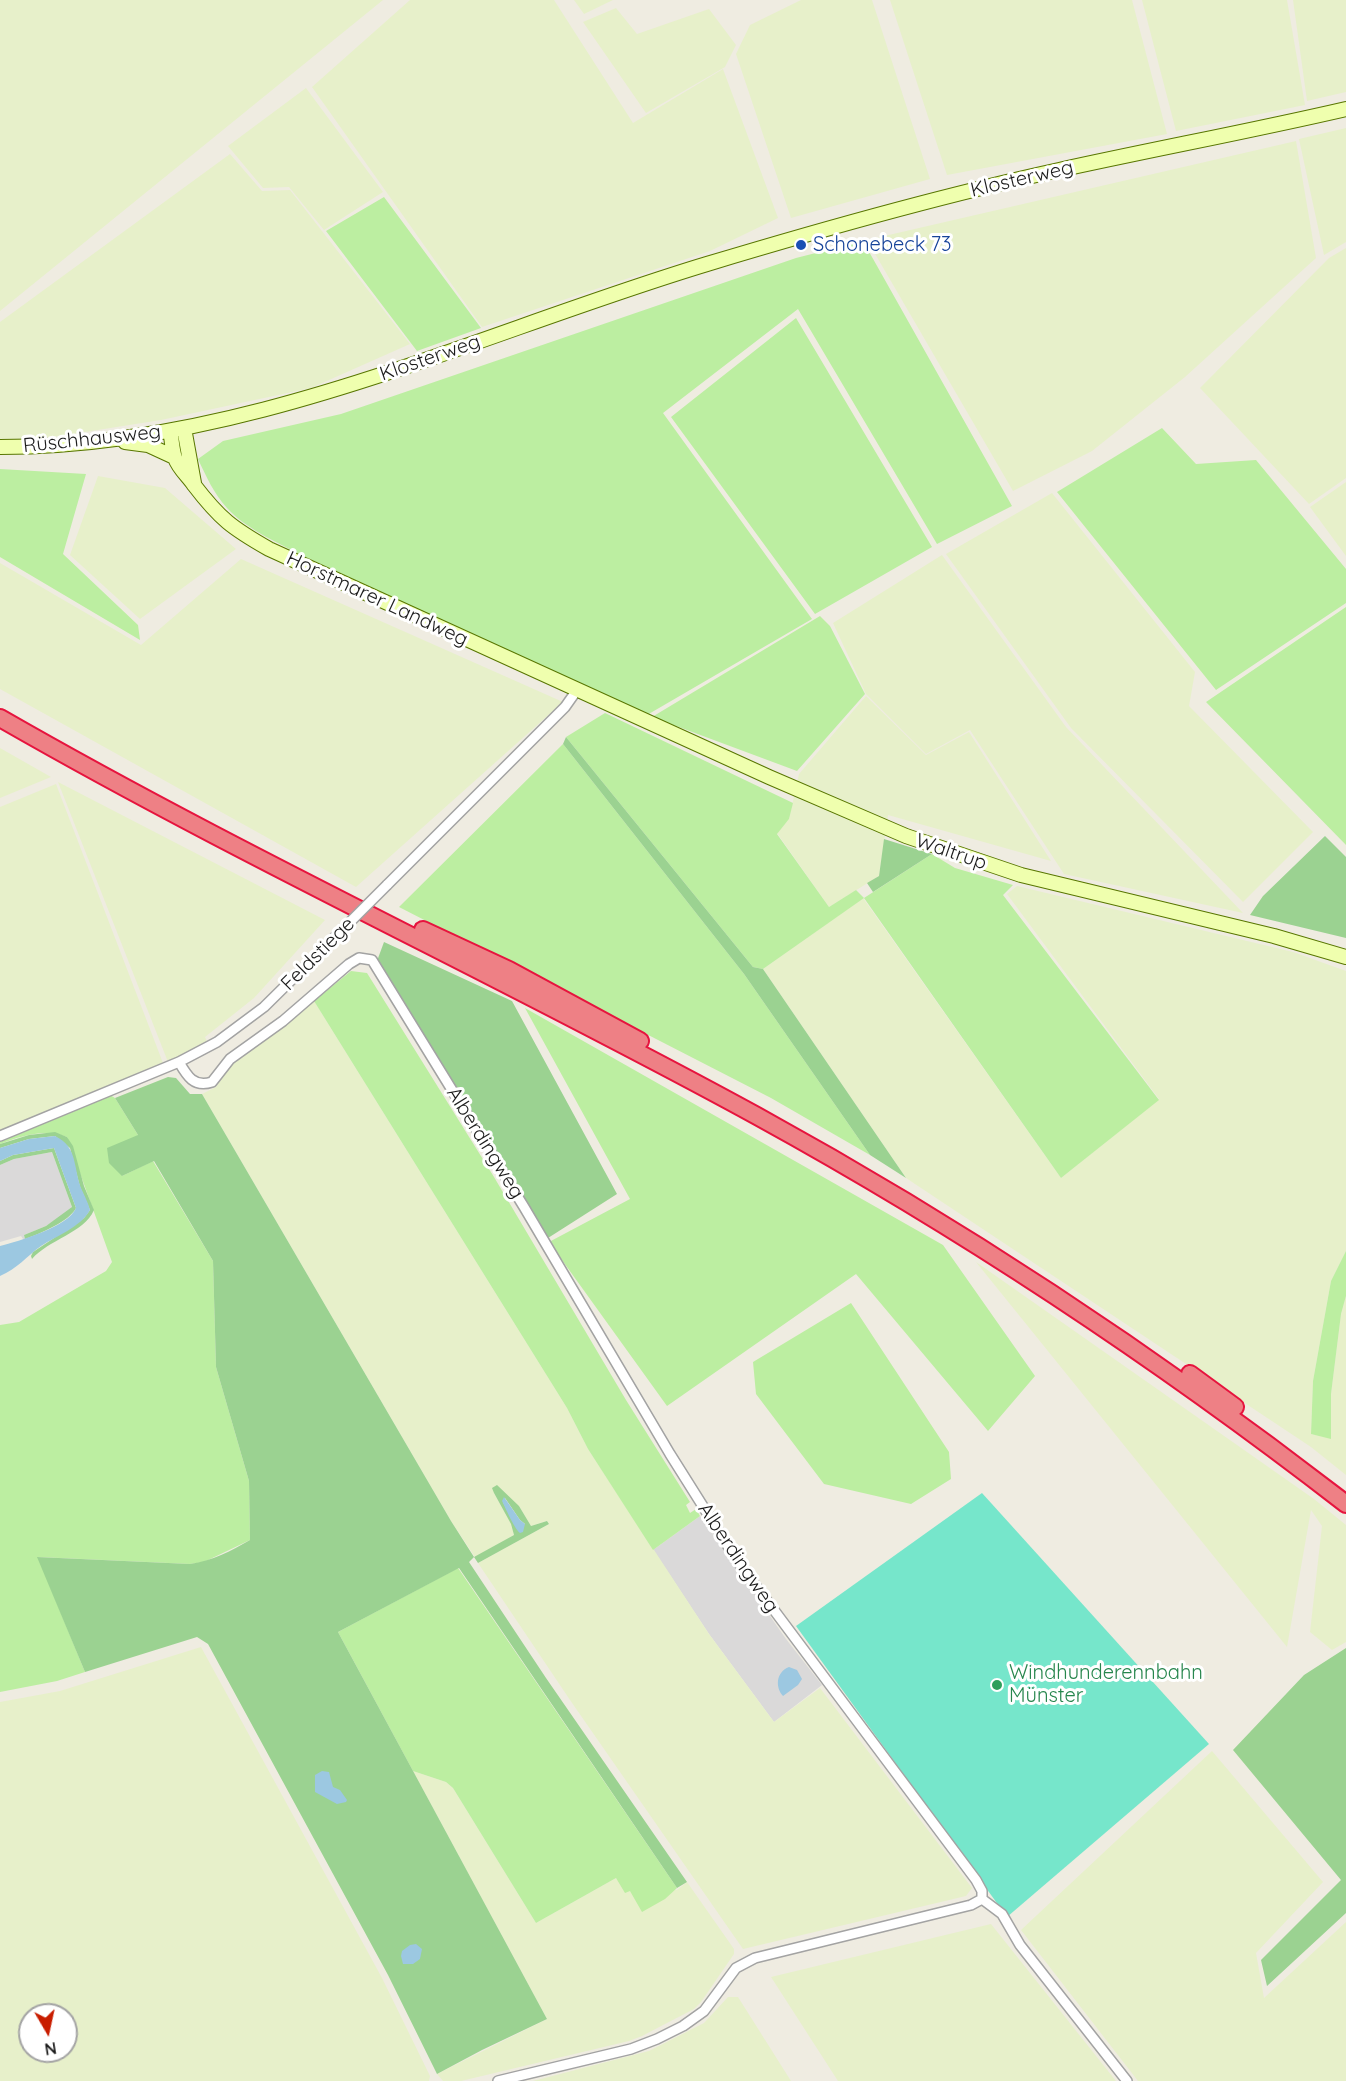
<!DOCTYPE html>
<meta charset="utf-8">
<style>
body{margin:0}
#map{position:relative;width:1346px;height:2081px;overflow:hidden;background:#efece1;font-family:Quicksand,sans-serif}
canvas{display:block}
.north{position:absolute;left:18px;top:2003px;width:60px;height:60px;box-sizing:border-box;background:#fff;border:2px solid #a4a4a4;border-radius:50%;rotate:171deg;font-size:16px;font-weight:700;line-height:24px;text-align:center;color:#1c1c1c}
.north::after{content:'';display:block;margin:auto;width:21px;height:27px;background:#c81d00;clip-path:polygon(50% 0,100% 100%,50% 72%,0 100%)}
</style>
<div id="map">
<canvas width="1346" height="2081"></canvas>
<div class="north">N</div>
</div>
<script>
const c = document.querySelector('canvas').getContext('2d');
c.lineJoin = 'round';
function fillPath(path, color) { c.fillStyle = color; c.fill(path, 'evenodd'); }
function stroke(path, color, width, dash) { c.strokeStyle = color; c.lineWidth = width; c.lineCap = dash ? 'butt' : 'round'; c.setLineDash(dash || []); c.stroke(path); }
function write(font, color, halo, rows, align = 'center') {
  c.font = font + ' Quicksand,sans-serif'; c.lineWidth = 6; c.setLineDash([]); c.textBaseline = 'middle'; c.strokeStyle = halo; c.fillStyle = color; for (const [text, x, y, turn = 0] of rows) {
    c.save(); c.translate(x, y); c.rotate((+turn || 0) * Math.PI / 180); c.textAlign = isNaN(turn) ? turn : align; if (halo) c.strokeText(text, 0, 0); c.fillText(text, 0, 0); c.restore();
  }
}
const residential = new Path2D(`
 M52 1152 72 1207 71 1210 46 1226 24 1235 25 1239H23L21 1236 0 1242V1165L14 1159Z
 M700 1516 786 1639 822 1685 774 1722 709 1634 653 1550Z`);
const farmland = new Path2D(`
 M0 0H383L0 311Z
 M410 0H554L633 123 723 69 778 218 710 251 482 327 312 87Z
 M574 0H613L584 14Z
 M801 0H872L930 179 791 218 736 54 750 25Z
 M890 0H1132L1167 134 947 175Z
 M1142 0H1287L1305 105 1176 131Z
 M1293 0H1346V92L1307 101Z
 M616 8 637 34 709 9 736 45 725 67 646 113 583 22Z
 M306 88 383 192 324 230 289 187 263 188 228 146Z
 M1346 128V242L1324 255 1299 139Z
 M1296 141 1316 258 1185 377 1092 451 1013 491 867 240Z
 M230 154 262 191 290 190 410 344 311 388 161 420 28 441 0 440V322Z
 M1346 248V478L1309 504 1200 388 1329 258Z
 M98 476 165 488 236 549 140 619 70 555Z
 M1346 482V556L1310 507Z
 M1052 493 1195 672 1189 706 1313 832 1243 902 1071 728 946 554Z
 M942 555 1066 727 1243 913 1064 874 970 730 926 754 866 694 833 623Z
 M241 559 563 702 356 887 0 689V563L141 645Z
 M866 696 926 755 969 732 1051 861 888 815 879 876 829 907 777 833 789 819 799 774Z
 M0 748 51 777 0 798Z
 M58 782 325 920 254 998 205 1037 210 1048 168 1062Z
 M56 784 163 1063 0 1131V807Z
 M1017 886 1293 952 1346 971V1251L1331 1281 1313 1381 1311 1434 1331 1438V1394L1341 1314 1346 1296V1475L1311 1447 906 1178 763 969 863 898 1061 1178 1159 1099 1007 894Z
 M314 1001 567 1408 588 1449 709 1634 774 1722 820 1688 972 1888 966 1896 743 1949 570 1700 478 1563 549 1524 547 1521 531 1526 519 1506 494 1493 511 1524 514 1535 475 1557 451 1521 202 1094 216 1087 232 1062Z
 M976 1262 1314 1499 1346 1525V1642L1332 1650 1310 1632 1322 1526 1311 1510 1287 1647Z
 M201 1647 382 1978 430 2076 429 2081H0V1702L60 1691ZM30 2015H66V2051H30Z
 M1212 1751 1323 1882 1256 1953 1264 1998 1346 1922V2081H1138L1021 1930Z
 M413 1771 446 1782 453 1788 536 1923 616 1878 630 1891 677 1890 687 1882 734 1949V1954L701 2002 694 2009 642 2036 629 2041 461 2081H443L437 2074 547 2019Z
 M991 1924 1116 2081H838L771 1977Z
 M728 1997H738L791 2081H533L649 2051 704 2023Z`);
const grass = new Path2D(`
 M384 197 481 328 417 351 326 231Z
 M863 241 1012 506 937 544 798 309 663 413 812 619 647 715 299 554C275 541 246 529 227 508 214 494 206 476 198 459L223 441 341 414 796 258Z
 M796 318 932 547 815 614 671 417Z
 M1162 428 1196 464 1256 460 1346 569V603L1216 690 1057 492Z
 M0 469 86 474 63 554 138 625 140 640 0 557Z
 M1346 607V845L1206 702Z
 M820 616 830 626 865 694 797 771 652 717Z
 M605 713 793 803 789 819 777 834 829 907 856 890 864 898 932 854 955 868 1013 885 1003 895 1159 1100 1061 1178 864 898 763 969 753 967 566 737Z
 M563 744 744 974 870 1155 771 1098 399 907Z
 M351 971 367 973 494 1177 626 1400 690 1502 686 1505 690 1513 696 1509 700 1516 653 1550 588 1449 567 1408 314 1001Z
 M525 1008 943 1245 1035 1376 988 1431 856 1274 667 1406 549 1242 630 1199Z
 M110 1095 115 1098 138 1135 122 1176 153 1161 213 1261 216 1367 249 1481 250 1540 204 1562 190 1564 38 1557 85 1672 57 1681 0 1692V1325L19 1322 106 1271 112 1262 67 1137C46 1128 21 1136 0 1144V1139Z
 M1346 1251V1296L1341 1314 1331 1394V1439L1311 1434 1313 1381 1331 1281Z
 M851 1303 949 1452 951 1479 911 1504 824 1484 756 1394 753 1362Z
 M458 1568 677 1888 665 1899 642 1912 630 1891 625 1893 616 1878 536 1923 453 1788 446 1782 413 1771 338 1632Z`);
const forest = new Path2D(`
 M566 737 753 967 763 969 906 1178 870 1155 744 974 563 744Z
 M1325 836 1346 857V938L1250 915 1263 896Z
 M884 839 932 854 873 892 867 883 879 876Z
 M384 942 512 1001 617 1194 548 1238 377 961Z
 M168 1077 176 1078 190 1094H202L451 1521 474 1557 514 1535 511 1524 494 1493 492 1488 497 1485 519 1506 531 1526 547 1521 549 1524 478 1563 474 1557 469 1562 546 1678 687 1882 677 1888 459 1568 338 1632 547 2019 482 2050 437 2074 388 1975 208 1644 197 1637 85 1672 37 1557 190 1564C212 1561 231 1551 250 1540L249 1481 216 1367 213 1261 154 1161 122 1176 109 1163 107 1148 138 1135 115 1098ZM505 1498 520 1520 525 1524H515L503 1502Z
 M55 1132 67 1137 73 1146 84 1186 94 1210C84 1233 48 1240 32 1259L31 1256 33 1252 84 1218 90 1210 80 1187 70 1148 55 1136 29 1139 0 1148V1144L29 1135Z
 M54 1148 76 1208C70 1221 39 1234 25 1239L24 1235 46 1226 72 1207 52 1152 14 1159 0 1165V1161L13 1155Z
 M1346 1648V1913L1267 1986 1261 1960 1341 1880 1233 1750 1304 1675Z`);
const pitch = new Path2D(`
 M982 1493 1209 1744 1007 1917 796 1626Z`);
const water = new Path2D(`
 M55 1136C78 1147 73 1167 81 1188 84 1195 88 1202 90 1210 81 1227 56 1236 41 1246 27 1256 17 1269 0 1276V1246C19 1241 68 1227 76 1208L54 1148 13 1155 0 1161V1148L29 1139Z
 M504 1497 520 1520 525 1524 523 1532 520 1533C514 1528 506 1509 502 1501Z
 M789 1667 797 1670 802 1679 798 1685 783 1696C775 1687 776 1672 789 1667Z
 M322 1771 329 1772 333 1787 340 1790 347 1800 346 1802 337 1804 315 1792V1775Z
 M416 1944 422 1949 420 1959 413 1964H403L401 1956 402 1951 410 1945Z`);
const street = new Path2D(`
 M387 885 565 707 577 690
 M179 1062C187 1076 194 1088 212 1082L230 1059 283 1021 349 964 359 958 372 960 524 1207 670 1454 738 1562 976 1880 982 1891V1899L971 1905 755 1958 736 1968 704 2011 683 2026 657 2039 631 2049 498 2081
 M0 1136 179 1062 217 1042 264 1007 343 929
 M982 1899 1002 1914 1020 1945 1127 2081`);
const secondary = new Path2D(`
 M184 428 194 483
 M170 431C172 439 172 450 175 458 179 469 188 476 194 485 220 519 232 528 269 549L769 777 906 836 1021 875 1274 936 1346 957
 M125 442 148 445 174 457
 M0 447C248 447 475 334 707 264 823 229 940 196 1059 170 1154 149 1251 131 1346 109`);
const highway = new Path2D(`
 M0 718C247 860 507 979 757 1116 963 1229 1160 1360 1346 1504
 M423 930 509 970 640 1041
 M1190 1374 1235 1407`);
const streetBridge = new Path2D(`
 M343 929 387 885`);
const markers = [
 [801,245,6,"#1a4fb4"],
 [997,1685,6,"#2e9e5b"]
];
const streetNames = [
 ["Klosterweg",1022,179,-13],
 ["Klosterweg",430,358,-19],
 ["Rüschhausweg",92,439,-6],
 ["Horstmarer Landweg",377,599,25],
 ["Waltrup",951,852,19],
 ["Feldstiege",318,954,-45],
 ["Alberdingweg",485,1143,58],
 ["Alberdingweg",738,1558,56]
];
const transitNames = [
 ["Schonebeck 73",813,245]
];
const leisureNames = [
 ["Windhunderennbahn",1009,1673],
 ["Münster",1009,1696]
];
fillPath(residential, '#dad9d9');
fillPath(farmland, '#e7f0ca');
fillPath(grass, '#bceea1');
fillPath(forest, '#9bd291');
fillPath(pitch, '#76e6cb');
fillPath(water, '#9cc8e1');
stroke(street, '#a3a3a3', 12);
stroke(secondary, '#587600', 16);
stroke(highway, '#e6143e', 20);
stroke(street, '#fff', 9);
stroke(secondary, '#efffae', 14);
stroke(highway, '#ee8085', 16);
stroke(streetBridge, '#a3a3a3', 12, []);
stroke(streetBridge, '#fff', 9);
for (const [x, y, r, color] of markers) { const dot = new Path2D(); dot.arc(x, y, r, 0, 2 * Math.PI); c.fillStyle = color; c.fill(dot); stroke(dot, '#fff', 2); }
write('20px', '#1c1c1c', '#fff', streetNames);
write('20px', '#164399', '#fff', transitNames, 'left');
write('20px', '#27864d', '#fff', leisureNames, 'left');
</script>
